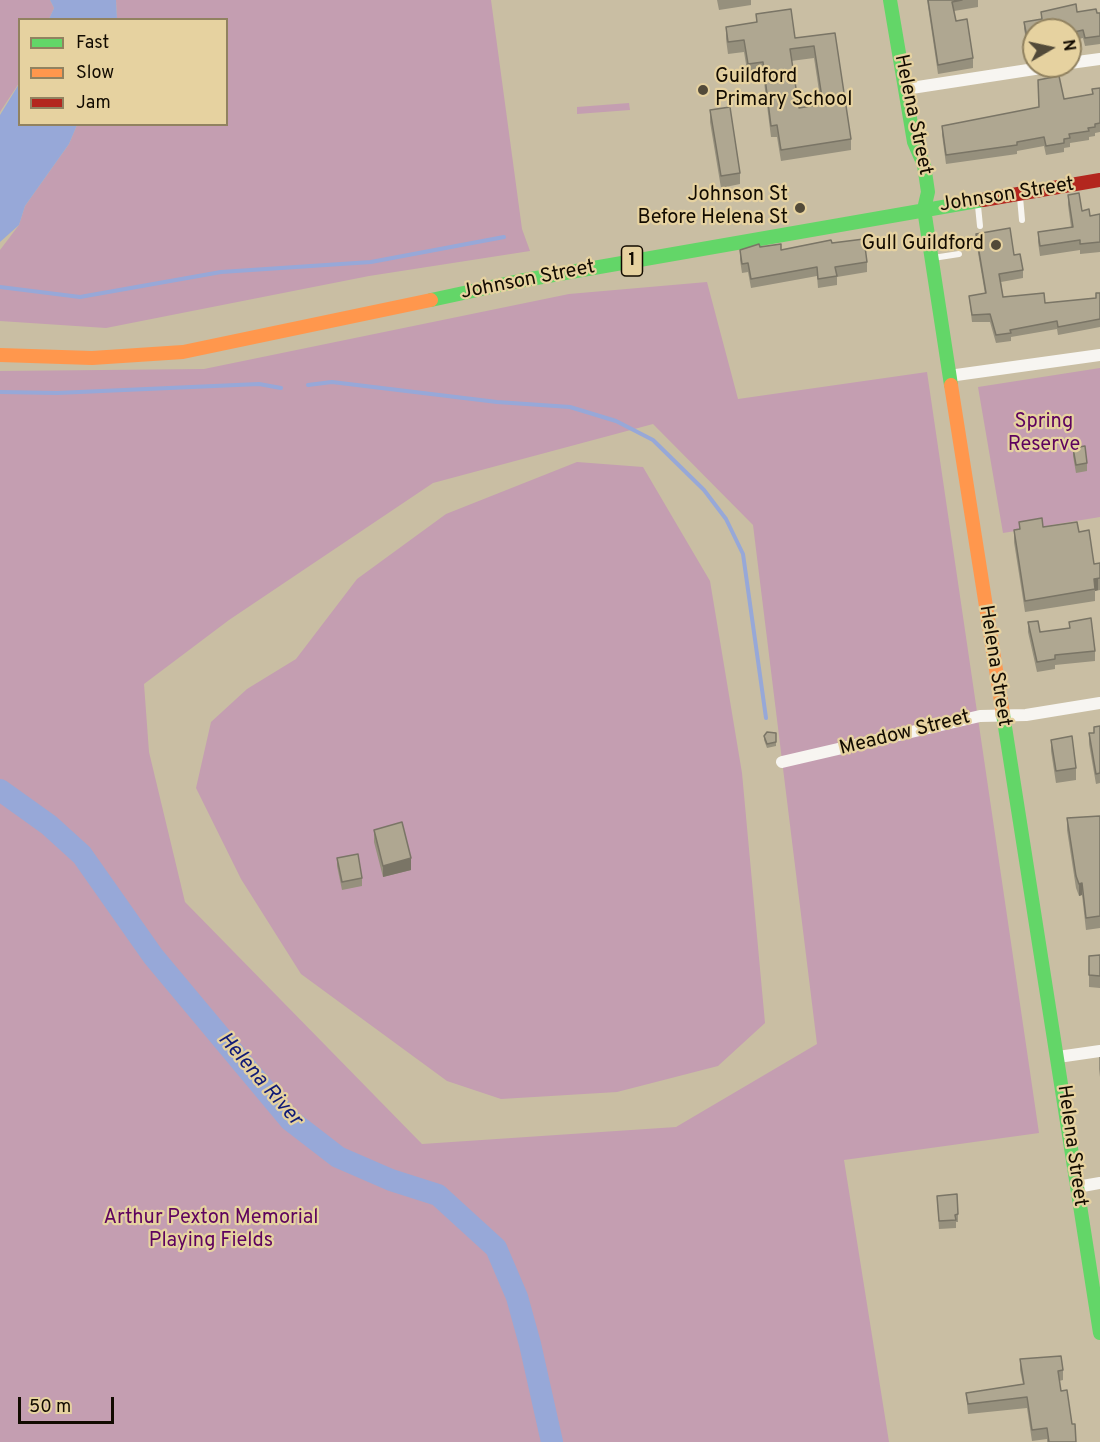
<!DOCTYPE html>
<style>
body{margin:0}
#map{position:relative;width:1100px;height:1442px;overflow:hidden;background:#c9bea3;font-family:Overpass,sans-serif}
canvas{display:block}
.legend{position:absolute;left:18px;top:18px;width:210px;height:108px;box-sizing:border-box;background:#e6d2a0;border:2px solid #918260;margin:0;padding:8px 10px;list-style:none;font-size:18px;color:#120b00}
.legend li{display:flex;align-items:center;gap:12px;height:30px}
.legend b{width:30px;border:2px solid #918260}
.north{position:absolute;left:1022px;top:18px;width:60px;height:60px;box-sizing:border-box;background:#e6d2a0;border:2px solid #918260;border-radius:50%;rotate:81deg;font-size:16px;font-weight:700;line-height:24px;text-align:center;color:#120b00}
.north::after{content:'';display:block;margin:auto;width:21px;height:27px;background:#524a39;clip-path:polygon(50% 0,100% 100%,50% 72%,0 100%)}
.scale{position:absolute;left:18px;top:1397px;width:96px;height:27px;box-sizing:border-box;border:3px solid #120b00;border-top:0;padding-left:8px;font-size:18px;line-height:21px;white-space:nowrap;color:#120b00;-webkit-text-stroke:4px #e6d2a0;paint-order:stroke}
</style>
<div id="map">
<canvas width="1100" height="1442"></canvas>
<ul class="legend">
<li><b style="height:8px;background:#63d668"></b>Fast</li>
<li><b style="height:8px;background:#ff974d"></b>Slow</li>
<li><b style="height:8px;background:#b3261e"></b>Jam</li>
</ul>
<div class="north">N</div>
<div class="scale">50 m</div>
</div>
<script>
const c = document.querySelector('canvas').getContext('2d');
c.lineJoin = 'round';
function fillPath(path, color) { c.fillStyle = color; c.fill(path, 'evenodd'); }
function stroke(path, color, width, dash) { c.strokeStyle = color; c.lineWidth = width; c.lineCap = dash ? 'butt' : 'round'; c.setLineDash(dash || []); c.stroke(path); }
function write(font, color, halo, rows, align = 'center') {
  c.font = font + ' Overpass,sans-serif'; c.lineWidth = 4.5; c.setLineDash([]); c.textBaseline = 'middle'; c.strokeStyle = halo; c.fillStyle = color; for (const [text, x, y, turn = 0] of rows) {
    c.save(); c.translate(x, y); c.rotate((+turn || 0) * Math.PI / 180); c.textAlign = isNaN(turn) ? turn : align; if (halo) c.strokeText(text, 0, 0); c.fillText(text, 0, 0); c.restore();
  }
}
const green = new Path2D(`
 M0 0H50L54 8 49 19 20 20 19 83 0 112Z
 M116 0H491L522 229 530 251 369 276 106 328 0 321V250L19 225 25 206 69 144 77 125 226 124V20L117 19Z
 M629 103 630 110 577 114V107Z
 M707 282 738 399 927 372 1039 1133 844 1160 889 1442H0V371L204 369 569 294ZM653 424 753 525 817 1044 676 1127 422 1144 185 902 149 752 144 684 229 620 433 483Z
 M1100 368V517L1003 533 978 387Z
 M577 462 643 467 710 581 742 773 765 1023 718 1066 617 1092 501 1099 447 1081 301 974 241 879 196 788 211 722 247 689 296 659 357 579 446 514Z`);
const water = new Path2D(`
 M50 0H116L117 19H49L54 8Z
 M19 84 20 124 77 125 69 144 25 206 19 225 0 242V115Z`);
const stream = new Path2D(`
 M0 287 80 297 221 272 371 262 504 237
 M308 385 332 382 497 402 570 407 616 421 653 440 704 490 726 519 743 554 766 718
 M0 392 57 393 259 384 281 388`);
const river = new Path2D(`
 M0 790 49 825 82 855 153 956 290 1120 338 1157 391 1180 438 1195 496 1248 517 1297 530 1344 552 1442`);
const lane = new Path2D(`
 M1020 197 1022 220
 M978 206 980 226
 M933 258 959 254`);
const street = new Path2D(`
 M1070 63 1100 59
 M905 89 1054 66
 M949 376 1100 355
 M782 762 980 716 1026 715 1100 703
 M1058 1057 1100 1051
 M1077 1187 1100 1183`);
const fast = new Path2D(`
 M890 0 914 142 924 165 928 192 924 209 951 385
 M431 300 519 281 983 200
 M1003 714 1100 1333`);
const slow = new Path2D(`
 M0 355 92 358 183 352 431 300
 M951 385 1003 714`);
const jam = new Path2D(`
 M983 200 1100 180`);
const wall = new Path2D(`
 M717 0H751V5L719 10Z
 M927 0H978V7L954 11 956 21 973 58V68L938 74Z
 M1041 12H1077L1100 13V44L1085 46 1083 38 1070 41V30H1034V55H1029L1024 29V22L1041 19Z
 M756 14 795 38 835 33 851 139V150L781 161 777 137H771L763 74 748 76 744 52 728 54 726 39V27L756 22ZM814 58 821 104 799 108 791 61Z
 M1038 80 1064 99 1092 94V89L1100 88V132L1095 133V136L1089 137V140L1070 143V147L1064 148V152L1046 155 1044 146 1017 151V154L946 164 942 135V126L1039 108Z
 M710 110 740 173V184L721 188 710 122Z
 M1068 195 1082 211 1090 216 1100 214V252L1080 254V250L1040 256 1038 242V232L1071 227 1068 205Z
 M976 234 1014 255 1023 270V278L1001 282 1003 297 1045 303 1096 298V293H1100V327L1058 335 1057 329 1011 337V341L996 343 990 322H972L969 296 985 294 976 241Z
 M832 243 867 262V272L837 277V285L818 288 817 276 751 288 748 272 742 273 740 260V250L760 247 781 250Z
 M1073 448 1087 463V471L1076 473 1073 456Z
 M1019 522 1043 527 1079 532 1094 564 1100 563V590L1095 591V601L1025 612 1014 542V530L1019 529Z
 M1028 622 1040 632 1069 628V622L1095 651V661L1055 665V669L1037 672 1028 632Z
 M1100 726V783L1096 784 1089 744V733H1094V727Z
 M776 733V746L767 748 764 740V736Z
 M1051 740 1076 768V780L1056 783 1051 751Z
 M1100 816V928L1086 930 1082 895 1079 896 1076 888 1067 830V818Z
 M374 830 411 870 383 877 374 842Z
 M337 858 362 878V886L342 890 337 866Z
 M1100 955V988L1089 987V956Z
 M1099 1057H1100V1077L1099 1069Z
 M937 1196 958 1214V1222H956V1228L939 1229Z
 M1020 1359 1063 1370V1380L1059 1381 1061 1391 1072 1424 1076 1442H1047V1439L1032 1441 1027 1408 968 1414 966 1393 1023 1384 1020 1370Z`);
const shadedWall = new Path2D(`
 M1098 578V590L1095 591 1094 579Z
 M411 858V870L383 877V866Z
 M1082 883V895L1079 896V884Z`);
const building = new Path2D(`
 M928 0H962L952 2 956 21 967 19 973 58 938 65Z
 M1076 4 1077 12 1096 9 1097 13H1100V36L1085 38 1083 30 1070 33V30H1034V47H1029L1024 22 1042 19 1041 12Z
 M791 9 795 38 835 33 851 139 781 150 777 125 771 126 763 62 748 64 744 40 728 42 726 27 757 22 756 14ZM814 46 823 104 799 108 790 49Z
 M1059 76 1064 99 1093 94 1092 89 1100 88V123L1095 124V127L1088 128 1089 131 1069 134 1070 138 1064 139V143L1046 146 1044 137 1017 142V145L946 155 942 126 1039 107 1038 80Z
 M730 107 740 173 721 176 710 110Z
 M1079 193 1082 211 1089 209 1090 216 1100 214V242L1080 244V240L1040 246 1038 232 1073 227 1068 195Z
 M1010 228 1014 255 1020 254 1023 270 999 274 1003 297 1044 293 1045 303 1096 298V293H1100V319L1058 327 1057 321 1010 330 1011 333 996 335 990 314 972 315 969 296 986 293 976 234Z
 M864 239 867 262 835 267 837 276 818 279 817 267 751 279 748 263 742 264 740 250 759 244 760 247 781 244V250L831 240 832 243Z
 M1085 446 1087 463 1076 465 1073 448Z
 M1042 518 1043 527 1077 522 1079 532 1089 530 1094 564 1100 563V578L1094 579 1095 589 1025 601 1014 530 1020 529 1019 522Z
 M1091 618 1095 651 1055 655V659L1037 662 1028 622 1038 621 1040 632 1070 628 1069 622Z
 M1100 726V773L1096 774 1089 733H1094V727Z
 M767 732 776 733V742L767 744 764 736Z
 M1072 736 1076 768 1056 771 1051 740Z
 M1100 816V916L1086 918 1082 883 1079 884 1076 876 1067 818Z
 M402 822 411 858 383 866 374 830Z
 M358 854 362 878 342 882 337 858Z
 M1100 955V976L1089 975V956Z
 M957 1194 958 1214 955 1215 956 1220 939 1221 937 1196Z
 M1061 1356 1063 1370 1058 1371 1061 1391 1067 1390 1072 1424H1075L1076 1442H1049L1047 1428 1032 1430 1027 1397 968 1404 966 1393 1024 1384 1020 1359Z`);
const markers = [
 [703,90,6,"#524a39"],
 [800,208,6,"#524a39"],
 [996,245,6,"#524a39"]
];
const shields = [
 [632,261,21]
];
const shieldNames = [
 ["1",632,261]
];
const poiNames = [
 ["Guildford",715,78,"left"],
 ["Primary School",715,101,"left"],
 ["Johnson St",788,196],
 ["Before Helena St",788,219],
 ["Gull Guildford",984,245]
];
const streetNames = [
 ["Helena Street",912,115,78],
 ["Johnson Street",1007,196,-9],
 ["Johnson Street",528,281,-11],
 ["Helena Street",994,666,81],
 ["Meadow Street",905,734,-14],
 ["Helena Street",1071,1146,82]
];
const parkNames = [
 ["Spring",1044,423],
 ["Reserve",1044,446],
 ["Arthur Pexton Memorial",211,1219],
 ["Playing Fields",211,1242]
];
const waterNames = [
 ["Helena River",259,1080,49]
];
fillPath(green, '#c49eb1');
fillPath(water, '#97a8d8');
stroke(stream, '#97a8d8', 4);
stroke(river, '#97a8d8', 22);
stroke(lane, '#f7f5f1', 6);
stroke(street, '#f7f5f1', 12);
stroke(fast, '#63d668', 14);
stroke(slow, '#ff974d', 14);
stroke(jam, '#b3261e', 14);
fillPath(wall, '#96907d');
fillPath(shadedWall, '#7a7566');
fillPath(building, '#afa791');
stroke(building, '#7a7566', 1.5);
for (const [x, y, r, color] of markers) { const dot = new Path2D(); dot.arc(x, y, r, 0, 2 * Math.PI); c.fillStyle = color; c.fill(dot); stroke(dot, '#e6d2a0', 2); }
for (const [x, y, w] of shields) { const box = new Path2D(); box.roundRect(x - w / 2, y - 15, w, 30, 4.5); c.fillStyle = '#e6d2a0'; c.fill(box); stroke(box, '#120b00', 1.5); }
write('bold 18px', '#120b00', null, shieldNames);
write('20px', '#120b00', '#e6d2a0', poiNames, 'right');
write('20px', '#120b00', '#e6d2a0', streetNames);
write('20px', '#5e035e', '#e6d2a0', parkNames);
write('italic 21px', '#101b77', '#e6d2a0', waterNames);
</script>
